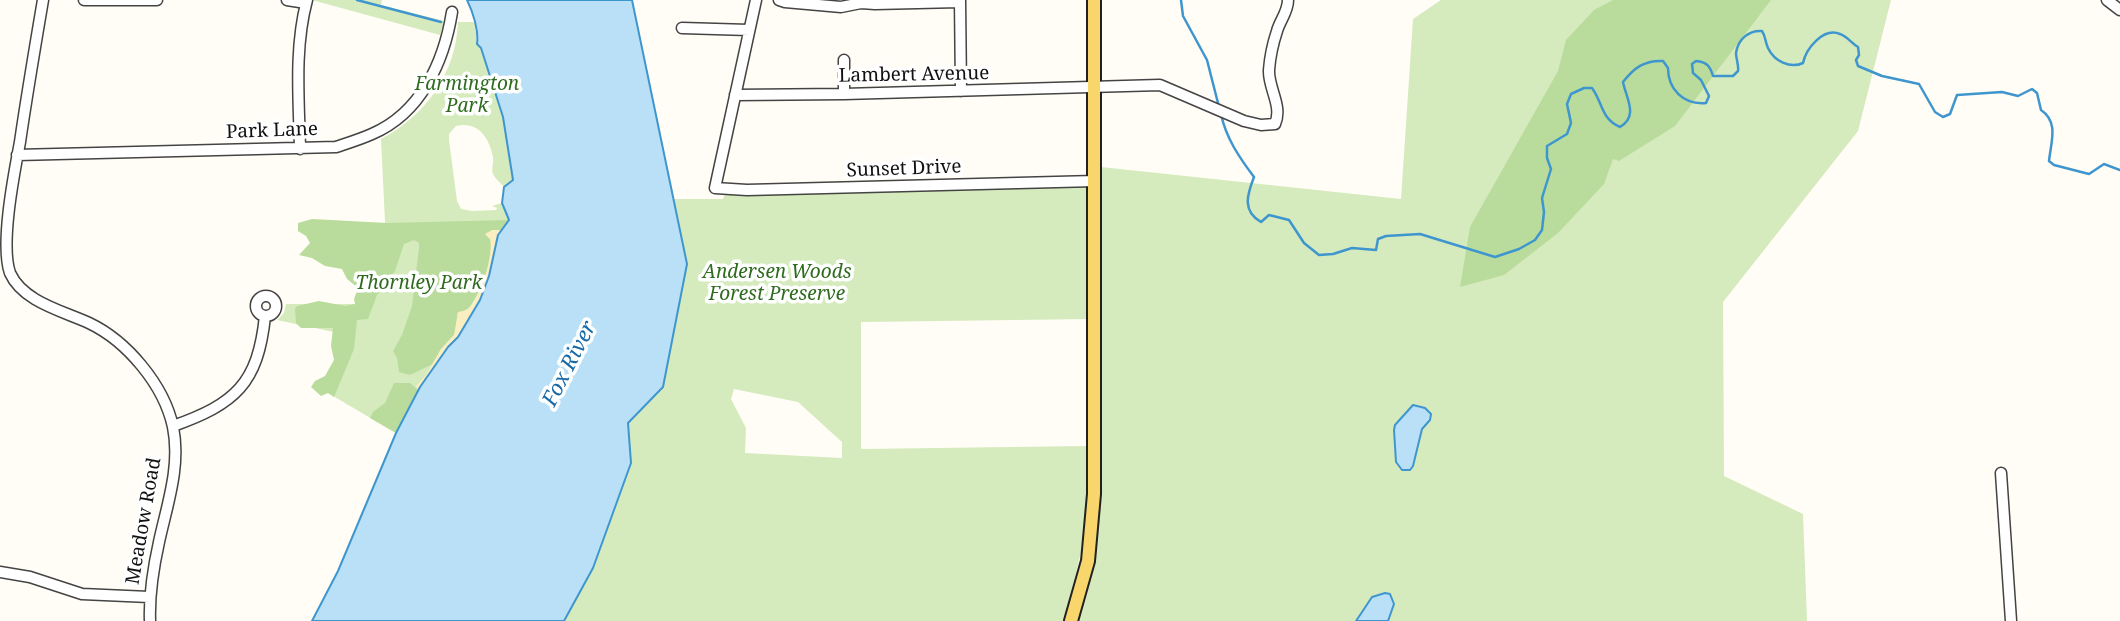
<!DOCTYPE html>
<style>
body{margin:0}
canvas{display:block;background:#fffdf5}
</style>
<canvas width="2120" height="621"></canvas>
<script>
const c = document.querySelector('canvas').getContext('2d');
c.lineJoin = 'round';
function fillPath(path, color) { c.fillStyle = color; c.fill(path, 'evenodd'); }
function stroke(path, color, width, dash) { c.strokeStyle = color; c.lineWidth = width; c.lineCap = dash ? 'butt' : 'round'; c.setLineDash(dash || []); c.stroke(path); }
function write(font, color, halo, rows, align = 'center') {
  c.font = font + ' "Noto Serif",serif'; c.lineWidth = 7; c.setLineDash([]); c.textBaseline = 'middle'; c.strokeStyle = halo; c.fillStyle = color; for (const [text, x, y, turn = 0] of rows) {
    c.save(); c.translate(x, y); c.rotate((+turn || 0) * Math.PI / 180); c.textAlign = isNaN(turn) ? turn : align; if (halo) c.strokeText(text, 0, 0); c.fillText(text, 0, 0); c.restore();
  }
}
const green = new Path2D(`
 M312 0H382L381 5 444 21 440 35Z
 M1441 0H1891L1858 131 1723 302 1724 476 1803 514 1807 621H1075L1100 498 1101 167 1401 199 1413 19Z
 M458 22H475L477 45 481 48 503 117 513 180 504 187C501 183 495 179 493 174 491 168 494 163 493 157 489 137 478 121 456 126L449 134V140L457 201 461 209 472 211 496 210 497 208 492 206 502 203 509 220 489 276 396 433 328 393 348 335 277 320 284 313 286 304H359L385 222 381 139C425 116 456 74 458 22Z
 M1081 184 1087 187 1089 191 1091 319 861 322V449L1087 446 1089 451 1084 540 1064 621H564L593 568 631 464 628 423 663 387 687 264 674 199H723L726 191ZM734 389 798 402 842 442V458L745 453 746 428 731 399Z`);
const forest = new Path2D(`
 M1613 0H1771L1675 126 1619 161 1613 159 1604 184 1558 233 1504 275 1460 287 1470 227 1558 71 1566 40 1594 10Z
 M312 219 387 223 509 220 502 230 485 234C488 237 491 239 492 243 495 254 478 296 471 305 467 310 462 312 457 314L458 324 454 335 441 349 433 364 410 375 399 372 397 358 393 351 402 335 412 306 419 248V243L414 240 404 244 395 271 377 295 368 319 357 320 354 349 334 397 328 393 321 396 311 387 315 381 325 376 334 360 331 346 333 328H301L296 323 295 309 297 306 319 301 345 306 355 304 354 299 358 288 347 279 342 269 325 266 312 258 299 255 310 243 306 236 298 231V223Z
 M394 383H410L418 390 396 433 370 418 373 412 385 403Z`);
const sand = new Path2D(`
 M492 230H502L498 235C493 256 490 279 480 299 465 332 438 359 418 390L416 386 426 375 441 349 454 335 458 312C461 311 465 311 468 309 481 299 494 253 490 239L485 234Z`);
const water = new Path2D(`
 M467 0H632L687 264 663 387 628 423 631 463 593 568 564 621H312L338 571 396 433 420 387 448 347 458 337 480 300 489 276 498 235 509 220 502 203 504 187 513 180 503 117 481 48 477 44C479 31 473 12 467 0Z
 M1413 405 1425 408 1431 414 1430 420 1422 429 1413 466 1410 470H1402L1396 462 1394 430 1395 425Z
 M1385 593 1390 594 1394 604 1388 621H1356L1372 597Z`);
const stream = new Path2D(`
 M357 0 441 22
 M1181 0 1183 16 1207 60 1219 107
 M1221 114C1226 138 1239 157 1254 177 1247 195 1242 211 1261 222L1269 215 1289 220 1304 243 1319 255 1333 254 1352 248 1376 250 1378 239 1386 236 1420 234 1495 257 1519 249 1535 240 1542 230 1544 212 1542 198 1551 169 1547 158V146L1567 134 1571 123 1567 104 1571 94 1584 88H1592C1603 103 1601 119 1620 127 1639 116 1626 98 1623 82 1634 68 1644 60 1663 61L1668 68C1668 89 1683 105 1706 103L1709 96 1701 80 1693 73 1692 64 1696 61C1707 62 1710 66 1713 76H1733L1738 71C1739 65 1736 59 1736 53 1738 39 1749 30 1762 31 1766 37 1765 42 1768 48 1774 61 1790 69 1803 63 1806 49 1823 27 1840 34 1847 36 1851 43 1858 47L1859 55 1856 60 1858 66 1882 76 1919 84 1935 112 1943 117 1950 114 1957 95 2002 92 2018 96 2032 89 2037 93 2041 110C2059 122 2051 142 2049 161L2054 165 2089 174 2104 164 2120 170`);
const minor = new Path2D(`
 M43 0C35 47 27 94 20 142 14 174 0 244 10 273 23 302 63 311 89 323 127 341 164 385 173 427 181 466 167 505 159 542 153 569 149 594 150 621
 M84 0H157
 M287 0 306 3
 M756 0 715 188 747 190 1095 181
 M779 0 785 2 841 7 861 3 875 4 959 2
 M960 0 961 91
 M2107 0 2120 10
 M682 28 749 30
 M844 60V94
 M735 95 844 94 1160 85 1244 121 1261 125 1275 124C1283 106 1268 88 1269 70 1270 57 1273 43 1277 31 1280 20 1288 12 1288 0
 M300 149C299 100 294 48 307 0
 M17 155 336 147C348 143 361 139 372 134 421 113 444 62 452 12
 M256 306a10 10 0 1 1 20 0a10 10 0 1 1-20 0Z
 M173 426C235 404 258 384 265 316
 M2001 473 2011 621
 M0 572 30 577 82 594 149 597`);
const major = new Path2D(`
 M1071 621 1088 561 1094 494V0`);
const streetNames = [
 ["Lambert Avenue",914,75,-1],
 ["Park Lane",272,131,-2],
 ["Sunset Drive",904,169,-2],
 ["Meadow Road",144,521,-80]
];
const parkNames = [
 ["Farmington",467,85],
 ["Park",467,107],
 ["Andersen Woods",777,273],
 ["Forest Preserve",777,295],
 ["Thornley Park",419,284]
];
const waterNames = [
 ["Fox River",570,364,-63]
];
fillPath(green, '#d5ebbd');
fillPath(forest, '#b9dc9c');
fillPath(sand, '#fbeec1');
fillPath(water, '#b9e0f7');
stroke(water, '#3f96cf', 2);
stroke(stream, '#3f96cf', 2.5);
stroke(minor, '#444', 13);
stroke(major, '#222', 16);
stroke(minor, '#fff', 10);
stroke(major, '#f9d66b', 12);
write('19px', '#111', '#fff', streetNames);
write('italic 19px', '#2f6b1f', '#fff', parkNames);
write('italic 21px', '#1768a6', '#fff', waterNames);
</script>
